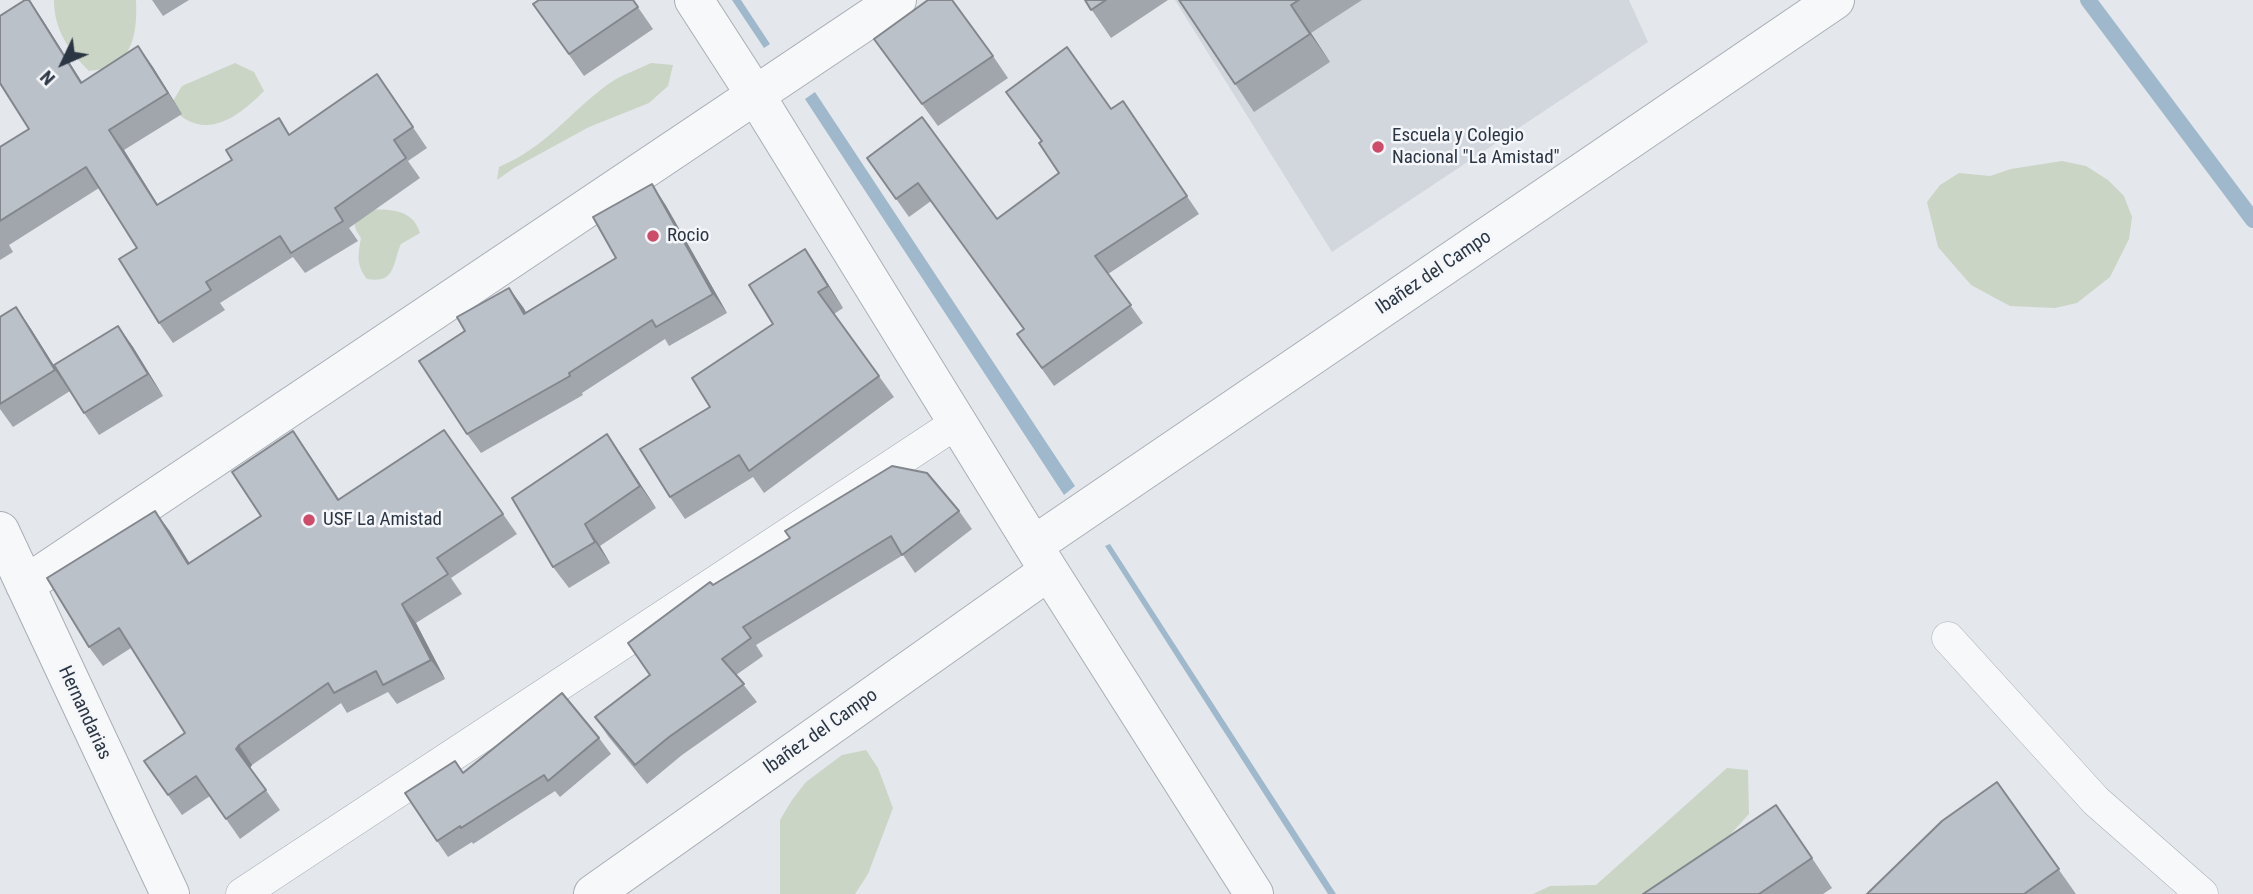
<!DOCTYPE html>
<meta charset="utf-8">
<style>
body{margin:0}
#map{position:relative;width:2253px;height:894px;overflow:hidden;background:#e4e7ec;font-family:"Roboto Condensed",sans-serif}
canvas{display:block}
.north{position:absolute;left:28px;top:28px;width:70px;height:70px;-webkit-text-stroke:5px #f4f6f9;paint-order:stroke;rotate:226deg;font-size:19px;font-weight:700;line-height:28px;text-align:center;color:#2b3644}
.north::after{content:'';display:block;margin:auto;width:24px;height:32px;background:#2b3644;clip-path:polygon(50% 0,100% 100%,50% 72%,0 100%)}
</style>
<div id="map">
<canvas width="2253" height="894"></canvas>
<div class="north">N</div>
</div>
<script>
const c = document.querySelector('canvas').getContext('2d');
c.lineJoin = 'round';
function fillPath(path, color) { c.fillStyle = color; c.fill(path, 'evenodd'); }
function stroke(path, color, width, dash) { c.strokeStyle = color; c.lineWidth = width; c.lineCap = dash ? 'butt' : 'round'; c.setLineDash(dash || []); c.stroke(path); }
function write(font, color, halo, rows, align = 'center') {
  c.font = font + ' "Roboto Condensed",sans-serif'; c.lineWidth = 5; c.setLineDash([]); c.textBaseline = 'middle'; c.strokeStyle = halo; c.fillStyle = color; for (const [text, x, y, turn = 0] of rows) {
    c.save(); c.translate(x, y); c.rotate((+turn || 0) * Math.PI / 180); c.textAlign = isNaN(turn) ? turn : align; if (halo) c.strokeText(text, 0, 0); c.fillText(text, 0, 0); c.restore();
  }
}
const built = new Path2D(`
 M1175 0H1629L1648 42 1332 252Z`);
const green = new Path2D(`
 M54 0H136C137 23 136 54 112 66 106 69 96 70 89 71 69 51 54 30 54 0Z
 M235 63 254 72 264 91C245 110 216 136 187 120 181 117 175 111 170 106L182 86Z
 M651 63 673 65 668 86 649 103 589 127 514 168 497 180 499 167C546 147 568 114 607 85 620 75 637 70 651 63Z
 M2062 161 2086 166 2108 180 2124 196 2132 217 2129 239 2110 277 2077 303 2055 308 2010 306 1971 285 1938 247 1927 202 1940 185 1959 173 1990 176 2011 169Z
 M361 209C385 210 412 206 420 233L401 244C392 264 396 284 367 279 356 265 358 255 361 238 353 227 352 220 361 209Z
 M866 750 878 768 893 808 868 874 855 894H780V820L792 800 806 782 842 755Z
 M1727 768 1748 770 1749 814 1719 847 1696 894H1533L1550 886 1596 885Z`);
const water = new Path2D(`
 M732 0H741L770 44 764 48Z
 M815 92 1075 486 1064 495 805 99Z
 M1110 544 1336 894H1328L1105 546Z`);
const stream = new Path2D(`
 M2088 0 2253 220`);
const service = new Path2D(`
 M1948 638 2096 801 2202 894
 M242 894 958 422`);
const minor = new Path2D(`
 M694 0 756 96 1049 571 1254 894
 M0 531 170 894
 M1034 545 1835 0
 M25 585 897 0
 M593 894 1049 571`);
const wall = new Path2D(`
 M152 0H189L163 16Z
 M633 0 653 29 584 76 533 4Z
 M1085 0H1168L1111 38Z
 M1179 0H1362L1311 33 1330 62 1254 112Z
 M42 19 82 82 138 46 182 114 124 150 158 205 290 134 377 74 427 148 408 161 420 178 349 228 358 241 305 273 293 257 220 303 225 310 173 343 159 323 137 248 99 188 9 245 13 252 0 260V147L29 129Z
 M874 39 993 56 1008 78 938 126Z
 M1006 92 1111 109 1123 101 1199 214 1108 274 1143 323 1054 386 1017 334 1024 329 931 201 909 217 867 158 997 219 1059 173 1041 141Z
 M665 204 727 313 669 346 665 339 582 393 583 395 481 453 467 434 465 331 523 307 526 312 616 258Z
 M820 271 843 308 834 314 894 397 764 493 753 477 685 519 670 497 710 407Z
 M16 307 31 329 70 391 13 427 0 409V317Z
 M118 326 133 347 163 396 99 435 84 413Z
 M444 430 517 534 451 578 462 594 416 623 445 679 397 704 388 692 347 713 341 703 252 765 250 768 280 810 240 839 210 796 182 815 144 761 185 733 131 648 103 666 89 647 169 530 189 563 261 516 307 451 339 499Z
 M622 456 656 508 600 546 610 563 569 588 553 567Z
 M959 511 972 529 915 573 903 555 756 645 763 656 736 675 757 702 682 755 647 784 608 736 595 717 650 675 713 585Z
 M599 738 611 754 560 797 555 791 473 844 472 842 448 857 437 841 464 773Z
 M1997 782 2076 894H1867Z
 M1796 834 1832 888 1823 894H1643Z`);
const shadedWall = new Path2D(`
 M29 0 42 19 95 103 81 83Z
 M1291 5 1311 33 1330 62 1310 34Z
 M138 46 153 67 182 114 168 93Z
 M109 130 124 150 171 226 157 205Z
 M652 184 665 204 727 313 713 294Z
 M805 249 820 271 843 308 828 286Z
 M509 288 523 307 537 333 524 314Z
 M16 307 31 329 70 391 55 370Z
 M118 326 133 347 163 396 148 374Z
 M607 434 622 456 656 508 640 486Z
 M155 511 169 530 202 583 188 564Z
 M585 524 600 546 610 563 595 542Z
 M402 604 416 623 445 679 431 660Z
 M239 745 252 765 250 768 236 749Z`);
const building = new Path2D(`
 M25 0H29L81 83 138 46 168 93 109 130 157 205 232 160 226 150 279 118 289 135 377 74 413 127 394 140 406 158 335 208 343 221 291 253 280 236 206 282 211 290 159 323 119 259 137 248 86 167 0 221V147L29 129 0 83V16Z
 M539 0H633L638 7 569 54 533 4Z
 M928 0H952L993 56 922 104 874 39Z
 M1085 0H1106L1091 10Z
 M1179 0H1299L1291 5 1310 34 1235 84Z
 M1067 47 1111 109 1123 101 1187 196 1095 256 1131 305 1042 368 1017 334 1024 329 918 183 896 199 867 158 922 117 997 219 1059 173 1039 143 1042 141 1006 92Z
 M652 184 713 294 656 327 652 320 569 373 570 376 467 434 419 361 465 331 457 317 509 288 524 314 616 258 593 217Z
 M805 249 828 286 818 292 879 376 749 471 739 455 670 497 640 449 710 407 692 378 773 324 749 285Z
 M16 307 55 370 0 404V317Z
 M118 326 148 374 84 413 54 365Z
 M444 430 503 514 437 558 448 574 402 604 431 660 383 685 376 671 334 693 328 683 239 745 236 749 266 790 226 819 196 776 168 795 144 761 185 733 119 628 89 647 47 578 155 511 188 564 261 516 232 472 293 431 338 500Z
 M607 434 640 486 585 524 595 542 553 567 512 498Z
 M892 466 927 473 959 511 902 555 891 536 743 627 751 638 722 659 744 684 669 737 635 765 595 717 650 675 628 643 710 582 713 585 790 538 785 531Z
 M562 693 599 738 548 781 544 775 461 828 460 826 437 841 405 793 455 761 463 773Z
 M1997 782 2059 869 2024 894H1867L1942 821Z
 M1776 805 1812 858 1759 894H1643Z`);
const markers = [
 [1378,147,7,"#ce4c69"],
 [653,236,7,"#ce4c69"],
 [309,520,7,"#ce4c69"]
];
const poiNames = [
 ["Escuela y Colegio",1392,136],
 ["Nacional \"La Amistad\"",1392,158],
 ["Rocio",667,236],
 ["USF La Amistad",323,520]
];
const streetNames = [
 ["Ibañez del Campo",1434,273,-34],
 ["Hernandarias",84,713,65],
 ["Ibañez del Campo",821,732,-35]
];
fillPath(built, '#d2d7de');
fillPath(green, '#cad5c5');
fillPath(water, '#a0b8cb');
stroke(stream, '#a0b8cb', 16);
stroke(service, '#a9aeb6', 33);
stroke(minor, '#a9aeb6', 40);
stroke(service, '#f7f8fa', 32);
stroke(minor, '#f7f8fa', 38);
fillPath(wall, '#a1a6ad');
fillPath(shadedWall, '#83878d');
fillPath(building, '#bbc1c9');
stroke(building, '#83878d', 2);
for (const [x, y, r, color] of markers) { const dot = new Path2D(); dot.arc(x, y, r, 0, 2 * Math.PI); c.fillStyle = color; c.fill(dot); stroke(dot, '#f4f6f9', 2.5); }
write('19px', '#2b3644', '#f4f6f9', poiNames, 'left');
write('19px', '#2b3644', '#f4f6f9', streetNames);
</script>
